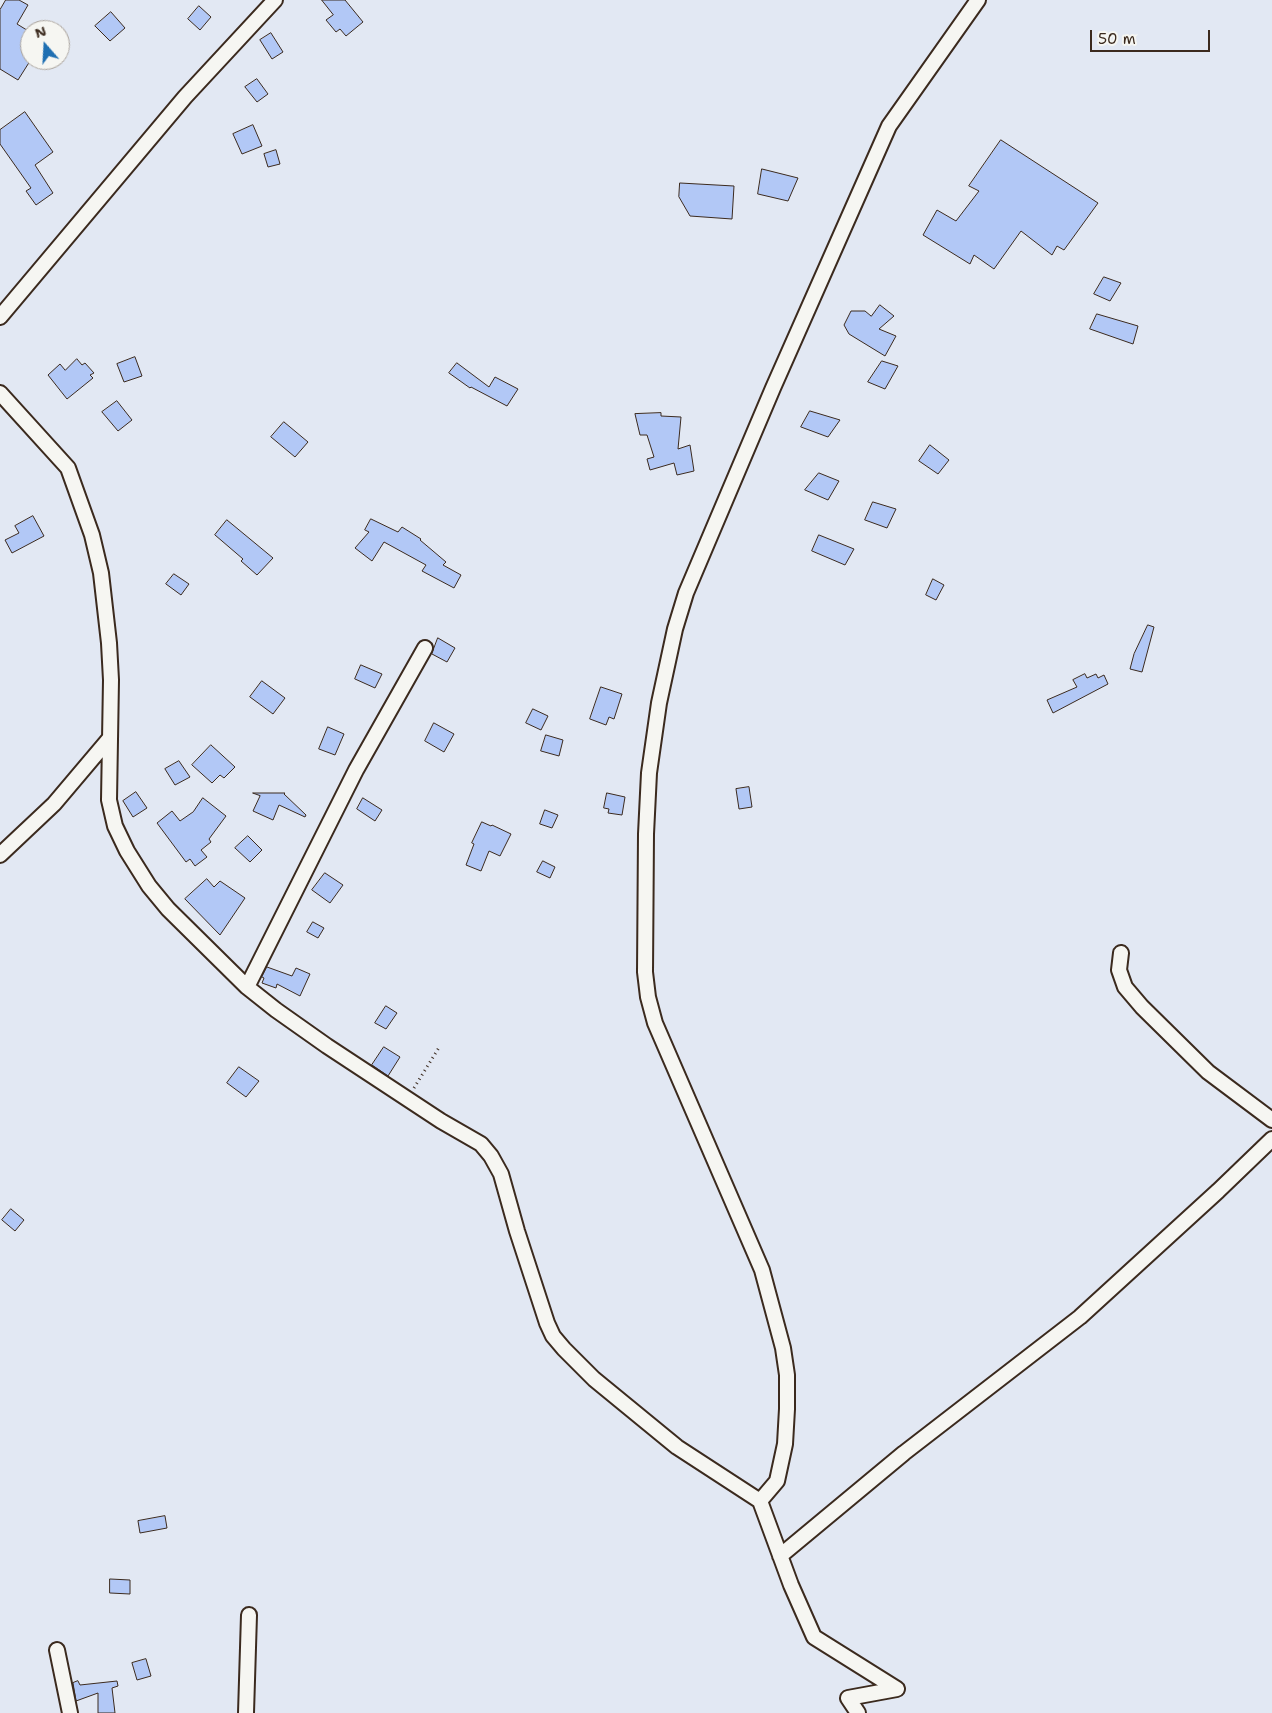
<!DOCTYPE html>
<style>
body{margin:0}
#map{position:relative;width:1272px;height:1713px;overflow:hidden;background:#e2e8f3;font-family:"Shantell Sans",sans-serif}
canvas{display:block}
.north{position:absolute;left:20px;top:20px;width:50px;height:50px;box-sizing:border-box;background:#f6f6f2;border:1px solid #aba49d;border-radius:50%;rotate:341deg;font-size:14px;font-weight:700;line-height:20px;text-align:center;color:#3b2a1e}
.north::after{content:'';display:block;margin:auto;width:18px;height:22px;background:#1f6fb2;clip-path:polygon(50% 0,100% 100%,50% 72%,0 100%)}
.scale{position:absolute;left:1090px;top:30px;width:120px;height:22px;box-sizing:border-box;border:2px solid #3b2a1e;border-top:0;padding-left:6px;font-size:15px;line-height:18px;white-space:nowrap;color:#3b2a1e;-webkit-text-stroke:4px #f6f6f2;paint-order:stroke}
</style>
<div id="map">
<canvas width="1272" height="1713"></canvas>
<div class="north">N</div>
<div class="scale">50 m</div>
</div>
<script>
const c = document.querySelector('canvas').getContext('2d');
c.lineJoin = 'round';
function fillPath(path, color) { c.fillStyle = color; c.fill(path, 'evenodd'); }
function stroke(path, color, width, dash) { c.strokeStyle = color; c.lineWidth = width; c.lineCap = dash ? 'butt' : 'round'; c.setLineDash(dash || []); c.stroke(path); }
const building = new Path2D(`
 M6 0H19L28 5 17 24 30 32V61L18 80 0 69V10Z
 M322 0H345L363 22 346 36 340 29 336 32 326 20 333 15Z
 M199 6 211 17 200 30 188 19Z
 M111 12 125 28 110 41 95 26Z
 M271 33 283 52 272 59 260 40Z
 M257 79 268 94 257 102 245 87Z
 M25 112 53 152 35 165 53 193 36 205 26 191 31 188 0 144V130Z
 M253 125 262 146 242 154 233 134Z
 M1001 140 1098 203 1064 250 1057 246 1052 255 1021 231 994 269 974 255 970 264 923 235 937 210 956 221 979 191 969 186Z
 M276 150 280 164 268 167 264 154Z
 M762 169 798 178 788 201 758 194Z
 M680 183 734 186 732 219 690 216 679 197Z
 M1104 277 1121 283 1110 301 1094 294Z
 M880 305 894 316 879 329 896 336 885 356 849 334 844 325 851 311H865L871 316Z
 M1097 314 1138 326 1133 344 1090 329Z
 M135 357 142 376 124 382 117 364Z
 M77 359 82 365 85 363 94 373 90 375 93 378 67 399 48 375 60 364 65 370Z
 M882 361 898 366 885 389 868 382Z
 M457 363 489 387 495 377 518 389 507 406 471 387 470 388 449 373Z
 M117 401 132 420 118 431 102 412Z
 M810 411 840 420 828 437 801 427Z
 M661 413V416L681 417 678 449 690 445 694 471 677 475 674 463 650 470 647 459 654 457 647 435H640L635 414Z
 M284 422 308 442 295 457 271 437Z
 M930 445 949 460 938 474 919 461Z
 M819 473 839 481 828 500 805 490Z
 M873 502 896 509 887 528 865 520Z
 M33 516 44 536 12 553 5 540 19 533 15 526Z
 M371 519 398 532 402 527 421 539 420 540 446 562 443 565 461 575 454 588 422 571 426 565 384 542 372 561 355 548 369 532 365 530Z
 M227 520 273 558 257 575 241 561 243 559 215 535Z
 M819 535 854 549 845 565 812 551Z
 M174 574 189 584 181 595 166 584Z
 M933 579 944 585 936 600 926 595Z
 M1148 625 1154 627 1142 672 1130 669 1134 654Z
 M438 638 455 648 447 662 432 654Z
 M361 665 382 674 375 688 355 679Z
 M1085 674 1087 678 1096 674 1098 678 1104 675 1108 684 1053 713 1047 700 1077 687 1073 680Z
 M262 681 285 698 273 714 250 697Z
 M601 687 622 694 614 719 609 717 606 725 590 719Z
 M533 709 548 716 541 730 526 723Z
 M434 723 454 734 444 752 425 741Z
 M328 727 344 734 335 755 319 749Z
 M546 735 563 740 559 756 541 751Z
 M211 745 235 767 224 778 220 775 212 783 192 765Z
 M179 761 190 777 175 785 165 769Z
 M749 787 752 807 739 809 736 789Z
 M136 792 147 808 133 817 123 801Z
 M253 793H285L284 794 306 815 305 817 279 805 273 820 253 811 260 796Z
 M607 793 625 797 622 815 608 813 609 809 604 808Z
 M203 798 226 816 209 839 211 842 201 850 207 857 195 866 190 859 186 862 157 823 172 811 180 821 193 812Z
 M363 798 382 810 375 821 357 809Z
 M545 810 558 815 552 828 540 824Z
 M482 822 491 826 492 825 511 834 500 856 489 851 481 871 466 865 474 844 472 843Z
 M248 836 262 850 250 862 235 848Z
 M543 861 555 867 550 878 537 872Z
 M325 873 343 885 330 903 312 890Z
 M207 879 214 887 220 881 245 898 220 935 185 899Z
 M313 922 324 928 318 938 307 932Z
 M267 967 292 976 296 968 310 974 300 996 277 984 276 988 262 983 264 978 262 977Z
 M386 1006 397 1013 386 1029 375 1023Z
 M384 1047 400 1057 388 1076 372 1065Z
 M239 1067 259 1081 246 1097 227 1083Z
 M11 1209 24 1220 15 1231 2 1220Z
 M165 1516 167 1528 140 1533 138 1521Z
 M110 1579 130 1580V1594L110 1593Z
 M146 1659 151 1676 137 1680 132 1663Z
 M78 1681 80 1685 117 1681 118 1686 112 1688 115 1713H98V1693L76 1701 73 1683Z`);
const path = new Path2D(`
 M414 1088 440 1046`);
const street = new Path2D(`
 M0 317 185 97 275 0
 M0 393 68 468 92 535 101 573 109 643 111 680 109 800 115 826 127 851 149 886 168 909 247 987 276 1010 327 1046 441 1121 481 1144 491 1156 501 1174 517 1231 547 1323 553 1336 564 1349 594 1379 677 1447 760 1501 791 1585 814 1637 897 1689 848 1698 858 1713
 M0 855 54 804 109 739
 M1121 953 1119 970 1125 987 1142 1007 1208 1072 1272 1120
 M247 987 356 770 425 648
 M760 1501 777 1481 785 1444 787 1409V1375L783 1348 762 1270 655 1023 648 997 645 972 646 834 649 773 659 703 675 629 686 593 773 388 889 126 978 0
 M780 1556 904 1453 1080 1317 1218 1191 1272 1139
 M57 1650 70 1713
 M246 1713 249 1615`);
fillPath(building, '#b2c8f6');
stroke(building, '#3b2a1e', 1);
stroke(street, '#3b2a1e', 18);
stroke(path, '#3b2a1e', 3, [1, 4]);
stroke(street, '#f6f6f2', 14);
</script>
